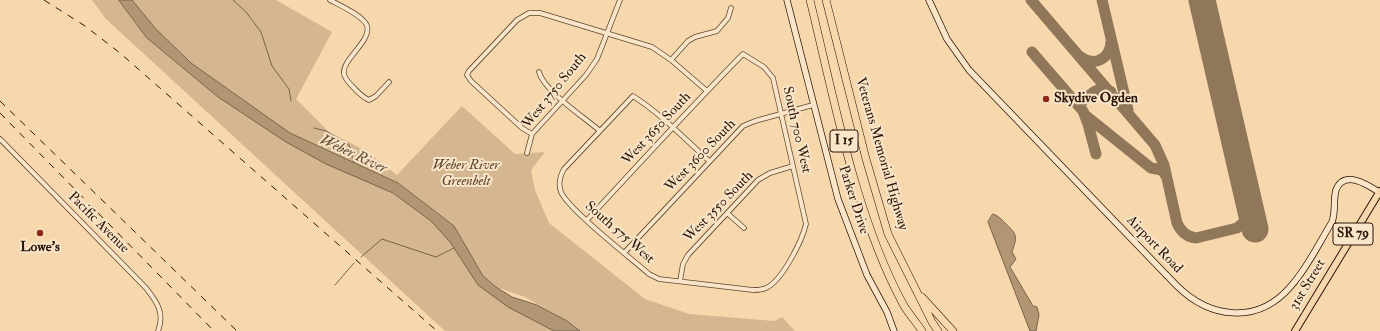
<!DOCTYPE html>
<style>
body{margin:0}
canvas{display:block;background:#f7d7ac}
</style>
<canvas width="1380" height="331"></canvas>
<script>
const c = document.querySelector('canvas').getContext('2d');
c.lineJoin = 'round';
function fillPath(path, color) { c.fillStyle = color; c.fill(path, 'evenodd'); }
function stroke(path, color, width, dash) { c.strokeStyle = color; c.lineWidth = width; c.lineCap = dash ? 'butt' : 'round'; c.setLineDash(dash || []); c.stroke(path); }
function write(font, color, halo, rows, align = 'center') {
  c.font = font + ' "IM FELL Double Pica",serif'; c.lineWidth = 4; c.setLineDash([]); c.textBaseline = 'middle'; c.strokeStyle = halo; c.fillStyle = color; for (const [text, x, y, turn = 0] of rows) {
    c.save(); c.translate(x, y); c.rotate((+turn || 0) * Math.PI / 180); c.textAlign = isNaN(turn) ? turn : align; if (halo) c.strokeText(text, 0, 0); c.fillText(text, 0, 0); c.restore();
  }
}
const green = new Path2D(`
 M92 0H119L147 38 218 97 393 193 431 221 450 242 478 285 554 331H445L106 19Z
 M132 0H276L332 32 296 99 329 132 364 150 397 175 462 106 515 154 545 152 531 170 535 190 549 223 645 299 689 314 774 321 782 317 795 331H580L567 321 525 297 496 287 483 276 454 226 398 183 290 133 191 63 155 28Z`);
const water = new Path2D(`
 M119 0H132L155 28 191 63 290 133 398 183 454 226 483 276 496 287 512 297 537 305 567 321 580 331H554L508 307 478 285 450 242 431 221 393 193 326 164 286 142 218 97 147 38Z
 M993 214C999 216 1002 220 1006 224 1018 235 1017 237 1012 252L1016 259 1010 267 1033 306 1037 307 1039 315 1036 331H1030L988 222Z`);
const stream = new Path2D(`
 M233 0 246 12 261 32 272 66 289 89 291 101
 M314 128 326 131 349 145 354 163
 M361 257 382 239 436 257 454 248
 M335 285 354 263`);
const taxiway = new Path2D(`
 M1031 0 1155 145 1164 165 1177 223C1181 232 1187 237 1196 238L1237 228 1248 219 1250 205
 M1102 0 1128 110
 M1032 52 1083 111 1088 124 1096 154
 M1081 57C1094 67 1110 59 1111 42
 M1078 105C1088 97 1099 83 1111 92
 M1085 115 1151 168 1162 170 1166 176`);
const runway = new Path2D(`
 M1202 0 1255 229`);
const street = new Path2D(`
 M330 0C339 5 364 16 367 26 372 41 341 60 344 74 345 79 349 83 353 87 358 92 362 97 369 100L376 96 389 82
 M671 60 688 41 695 37 717 31 728 18 731 8
 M539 72C544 91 584 117 600 131
 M532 134 522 128 471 81 467 75 469 71 517 20 529 13H540L652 47 671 60 707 91
 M0 139 146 288C157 302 165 313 158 331
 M527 153 532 134 586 75 597 59 620 0
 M727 213 744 228
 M587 220C639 164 690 108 743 54L764 67 773 78 806 224C802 241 782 281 766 288 762 290 757 290 753 290L659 279 649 274C632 259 568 209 561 192 558 184 560 176 564 169L633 96C661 114 685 139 709 161
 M624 253 743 126 755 121 813 105
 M680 281 683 264 688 255 758 180 770 173 793 166`);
const secondary = new Path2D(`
 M787 0 838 199 867 275 887 312 894 331
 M929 0 947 39 969 70 1176 285C1210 319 1258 325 1291 286 1308 267 1319 243 1332 222 1336 211 1333 200 1336 190 1344 169 1368 185 1379 192`);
const primary = new Path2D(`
 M1295 331 1380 191`);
const highway = new Path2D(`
 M810 0C834 98 855 215 903 304 908 313 916 322 922 331
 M826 0 866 159 888 234 932 322 938 331
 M922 297 953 331`);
const rail = new Path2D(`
 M44 0 85 26 120 53 437 331
 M0 101 237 331
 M0 113 214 331`);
const markers = [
 [1046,99,4,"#8f2418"],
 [40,233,4,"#8f2418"]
];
const shields = [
 [844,141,28],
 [1353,234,40]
];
const shieldNames = [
 ["I 15",844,141],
 ["SR 79",1353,234]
];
const streetNames = [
 ["West 3750 South",555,91,-51],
 ["West 3650 South",657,129,-47],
 ["South 700 West",796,130,77],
 ["Veterans Memorial Highway",881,154,74],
 ["West 3600 South",701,156,-46],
 ["Parker Drive",853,200,72],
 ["West 3550 South",719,207,-46],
 ["Pacific Avenue",98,223,45],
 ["South 575 West",619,233,41],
 ["Airport Road",1154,245,46],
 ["31st Street",1308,285,-59]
];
const poiNames = [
 ["Skydive Ogden",1054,99],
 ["Lowe's",40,248,"center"]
];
const parkNames = [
 ["Weber River",466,166],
 ["Greenbelt",466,182]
];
const waterNames = [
 ["Weber River",353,155,25]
];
fillPath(green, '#d4b690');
fillPath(water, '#b19674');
stroke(water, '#7b6349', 1);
stroke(stream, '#7b6349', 1);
stroke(taxiway, '#90775a', 11);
stroke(runway, '#90775a', 27);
stroke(street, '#5d4731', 5.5);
stroke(secondary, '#2a1708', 7);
stroke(primary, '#2a1708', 8);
stroke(highway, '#2a1708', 8);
stroke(street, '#fae5c9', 4);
stroke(secondary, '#fae5c9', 5.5);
stroke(primary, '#f7d7ac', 6);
stroke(highway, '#f7d7ac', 7);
stroke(rail, '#2a1708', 1, [7, 7]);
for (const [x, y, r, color] of markers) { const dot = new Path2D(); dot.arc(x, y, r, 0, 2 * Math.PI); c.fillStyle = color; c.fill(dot); stroke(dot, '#fae5c9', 1.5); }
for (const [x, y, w] of shields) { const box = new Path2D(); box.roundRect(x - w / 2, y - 11, w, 22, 3); c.fillStyle = '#fae5c9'; c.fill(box); stroke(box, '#2a1708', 1); }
write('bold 13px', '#2a1708', null, shieldNames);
write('14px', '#2a1708', '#fae5c9', streetNames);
write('bold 14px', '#2a1708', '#fae5c9', poiNames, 'left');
write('italic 14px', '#5d4731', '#fae5c9', parkNames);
write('italic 15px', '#604a33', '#fae5c9', waterNames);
</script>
